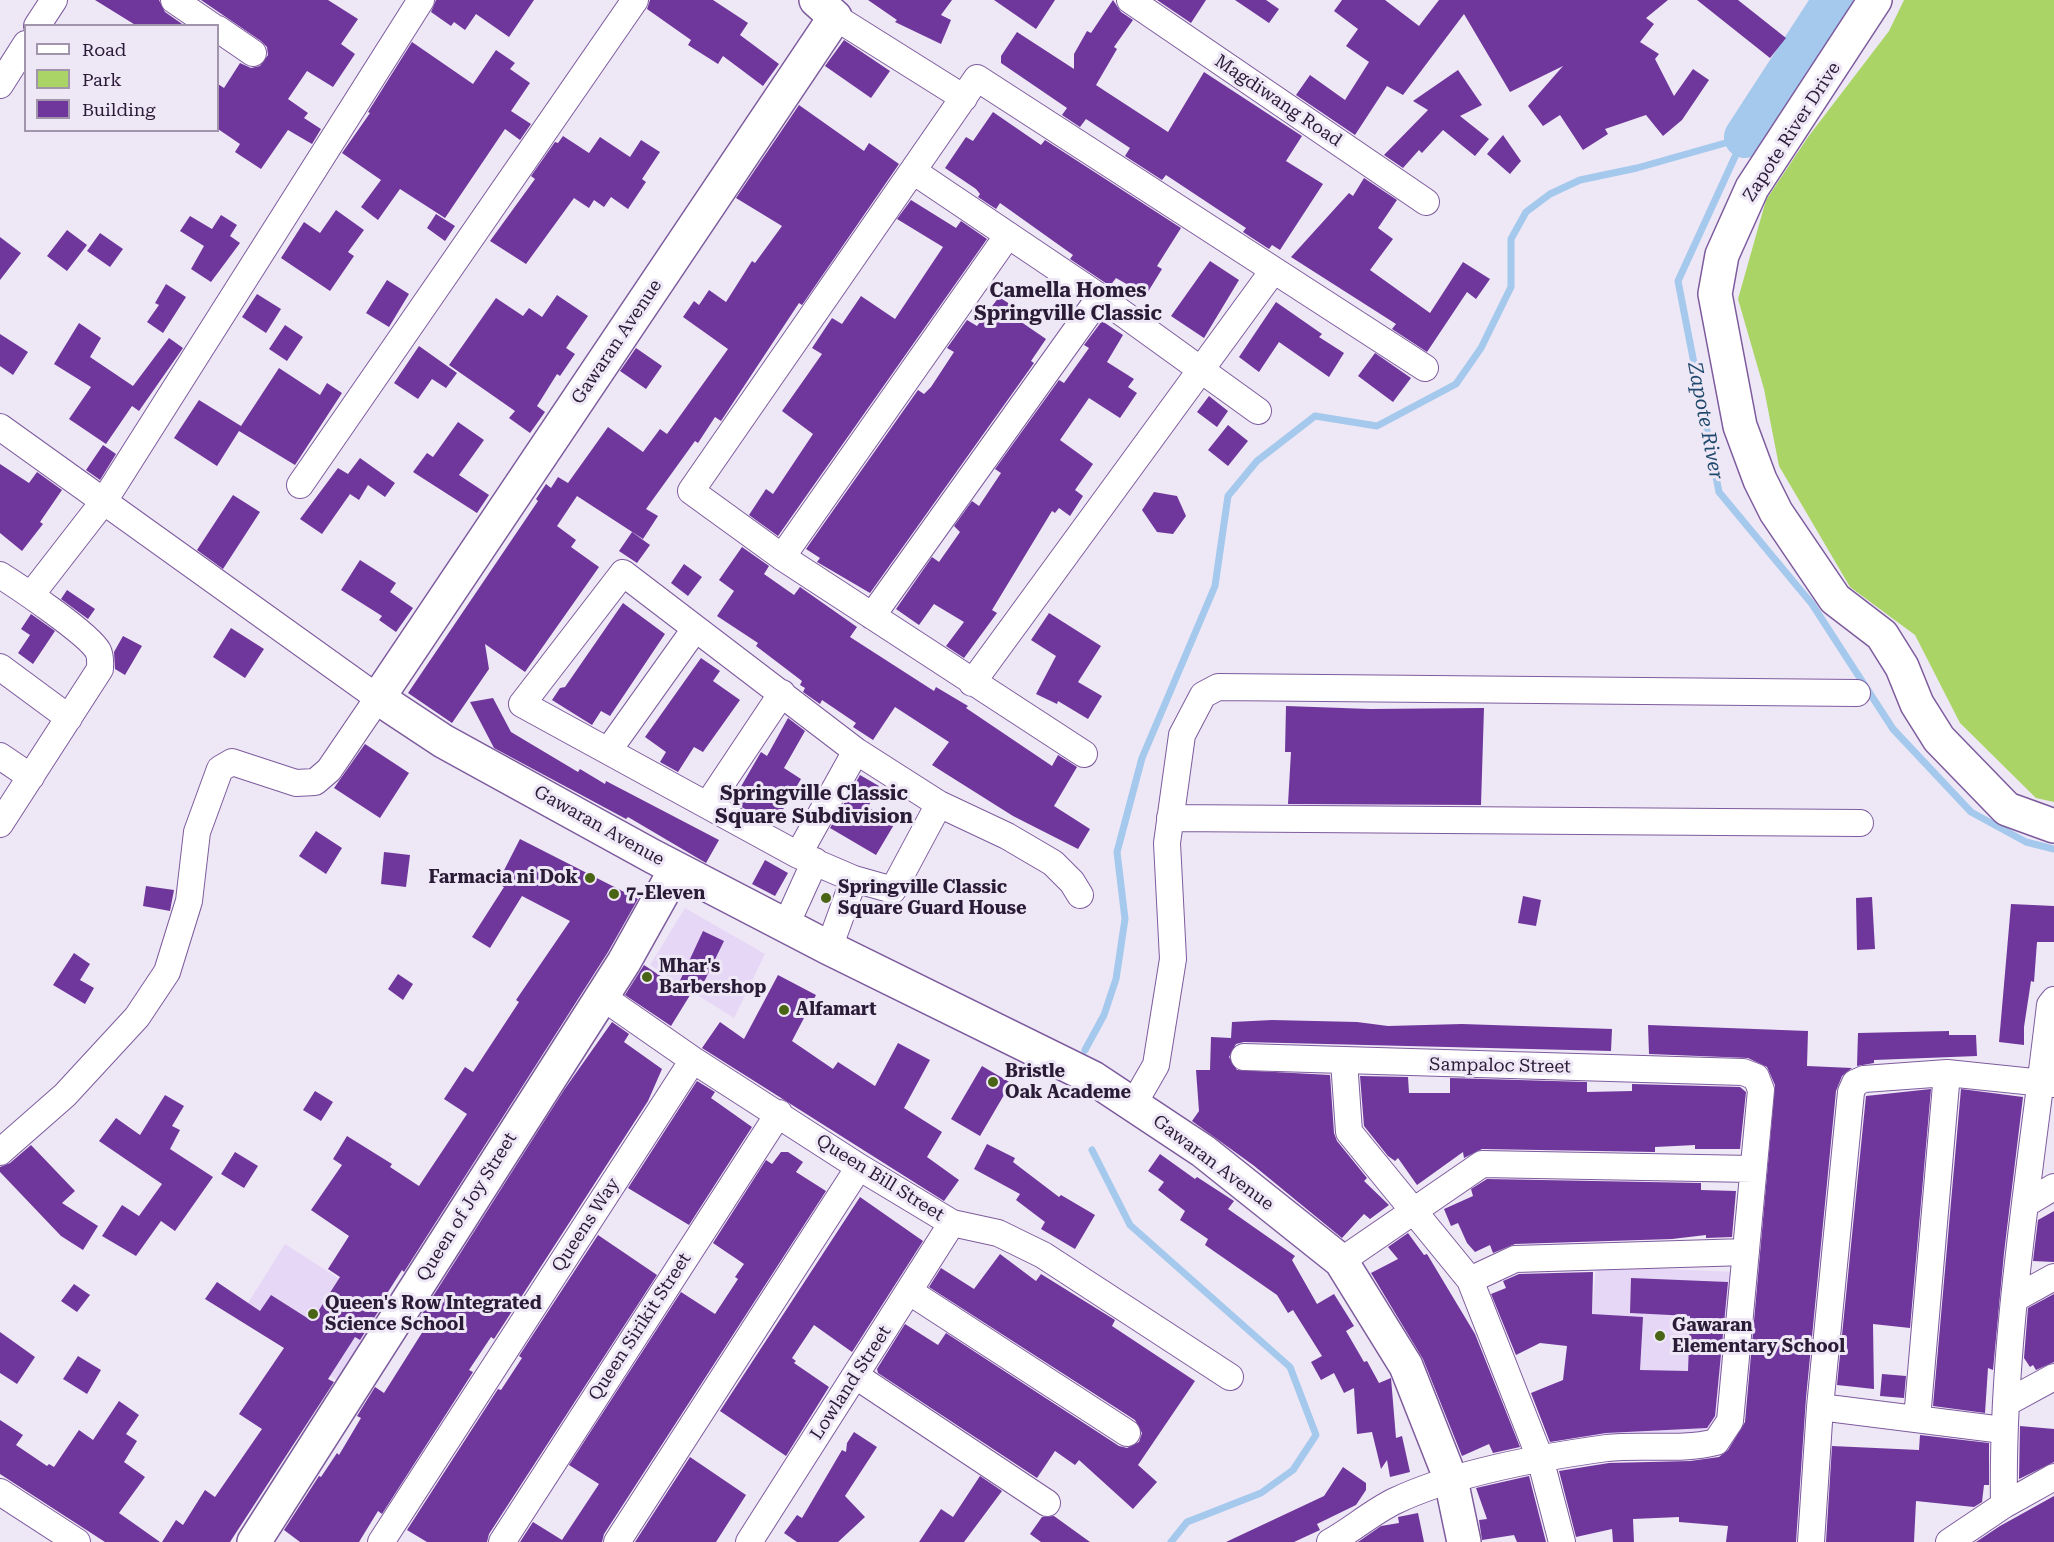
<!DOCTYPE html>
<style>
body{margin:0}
#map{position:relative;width:2054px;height:1542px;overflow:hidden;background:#eee7f6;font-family:"Roboto Serif",serif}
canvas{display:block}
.legend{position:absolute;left:24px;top:24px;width:195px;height:108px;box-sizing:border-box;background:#eee7f6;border:2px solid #a095aa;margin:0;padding:8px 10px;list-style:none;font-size:18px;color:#2a1b37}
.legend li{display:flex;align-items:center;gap:12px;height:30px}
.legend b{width:30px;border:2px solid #a095aa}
</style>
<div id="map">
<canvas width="2054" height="1542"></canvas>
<ul class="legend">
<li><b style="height:8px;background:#fff"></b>Road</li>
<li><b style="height:16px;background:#aad566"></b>Park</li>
<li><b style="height:16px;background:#6f379b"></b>Building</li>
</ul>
</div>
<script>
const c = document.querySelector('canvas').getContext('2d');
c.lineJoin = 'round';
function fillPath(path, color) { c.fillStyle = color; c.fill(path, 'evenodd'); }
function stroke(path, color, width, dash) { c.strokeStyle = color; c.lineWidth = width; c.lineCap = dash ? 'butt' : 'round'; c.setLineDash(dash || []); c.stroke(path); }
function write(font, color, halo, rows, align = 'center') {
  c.font = font + ' "Roboto Serif",serif'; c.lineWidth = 6; c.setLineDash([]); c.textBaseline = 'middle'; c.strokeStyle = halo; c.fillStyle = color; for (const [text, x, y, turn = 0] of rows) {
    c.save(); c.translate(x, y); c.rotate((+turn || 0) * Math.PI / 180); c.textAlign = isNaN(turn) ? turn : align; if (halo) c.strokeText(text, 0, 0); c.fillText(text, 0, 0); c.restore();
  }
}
const built = new Path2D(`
 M685 908 765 954 734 1018 650 965Z
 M285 1244 388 1310 342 1383 238 1319Z
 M1596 1266 1735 1272 1722 1431 1695 1438 1583 1439Z`);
const green = new Path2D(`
 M1904 0H2054V802L2036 798 1960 723 1915 635 1850 587 1779 466 1764 389 1738 299 1766 200 1808 137 1889 31Z`);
const stream = new Path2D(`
 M1744 137 1678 281 1719 492 1812 604 1893 729 1971 812 2026 842 2054 849
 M1085 1050 1104 1015 1116 979 1125 919 1117 852 1142 758 1215 586 1228 496 1257 461 1315 416 1377 426 1456 384 1481 348 1511 287V239L1526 212 1550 194 1580 180 1637 168 1743 138
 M1092 1150 1130 1225 1290 1367 1316 1435 1293 1470 1261 1493 1187 1522 1171 1542`);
const river = new Path2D(`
 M1745 137 1834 0`);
const building = new Path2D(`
 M95 0H159L165 12 185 26H137Z
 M201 0H328L358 19 341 44 355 54 333 87 307 71 288 99 308 113 304 118 321 129 312 144 288 130 261 169 235 152 240 144 218 129V84L224 88 240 63 251 68 260 66 268 55 267 47 261 41Z
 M436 0H534L509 37 476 14 465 30 454 22 451 26 431 12Z
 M650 0H713L748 23 740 35 779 64 763 86 723 56 718 64 688 45 691 40 647 9Z
 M868 0H952L941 15 951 20 941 44 895 22 897 20Z
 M994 0H1055L1036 29Z
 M1113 0 1121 12 1133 20 1114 47 1117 49 1096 85 1105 91 1168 132 1204 72 1302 136 1286 161 1323 184 1280 250 1272 245 1269 249 1243 232 1246 228 1166 175 1162 180 1125 156 1130 148 1086 119 1080 127 1062 115 1067 108 1001 63V56L1017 32 1074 69V54L1087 31 1091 33Z
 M1157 0H1206L1191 23Z
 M1235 0H1266L1279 9 1269 23Z
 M1342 0H1385L1419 26 1439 0H1668L1646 18 1654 24 1640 42 1659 54 1655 59 1674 96 1693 69 1709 80 1682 120 1663 136 1646 115 1605 129 1608 134 1583 150 1560 115 1543 126 1528 106 1563 66 1510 92 1464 14 1403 95 1387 86 1355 135 1296 95 1310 75 1345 100 1369 62 1346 46 1358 29 1334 11Z
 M1697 0H1738L1786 38 1770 58Z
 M844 40 890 71 871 98 825 66Z
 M412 42 473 84 496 50 515 63 510 69 530 83 511 111 531 124 520 140 505 129 445 218 400 189 378 220 361 207 381 180 342 153 370 113 368 112Z
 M1458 70 1482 105 1460 116 1489 139 1475 156 1443 130 1422 153 1419 150 1403 168 1384 155 1428 110 1413 101Z
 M799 105 864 151 869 143 899 164 802 305 799 303 721 421 715 417 698 443 695 441 646 509 658 516 643 539 577 496 557 526 576 540 571 547 599 567 525 672 485 644 489 669 452 723 408 693 538 501 536 499 546 484 551 488 558 477 568 483 608 427 643 452 660 429 667 434 728 349 683 317 694 301 699 305 709 290 726 302 752 261 755 263 782 226 736 198Z
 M993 112 1041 145 1045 140 1181 228 1157 266 1162 269 1146 295 1116 278 1110 286 1070 259 1073 255 1000 203 996 209 978 197 980 194 976 189 945 168 966 137 973 141Z
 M1503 135 1521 161 1510 174 1487 154Z
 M563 136 589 153 600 137 630 157 641 140 660 152 642 179 646 182 628 209 611 197 604 207 594 200 589 208 574 198 526 264 490 241 535 179 531 176 555 142 558 143Z
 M1364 178 1397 200 1378 228 1393 239 1370 270 1430 313 1463 262 1490 279 1476 299 1467 292 1427 352 1392 329 1396 324 1291 257 1349 193 1353 196Z
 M911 200 956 228 961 221 987 239 778 536 749 515 766 489 773 494 813 434 782 411 822 354 812 348 832 318 842 324 861 296 895 319 943 247 897 219Z
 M336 210 364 230 348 252 354 256 330 291 281 258 304 222 320 233Z
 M436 214 455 226 445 241 427 228Z
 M221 215 237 225 230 236 240 243 211 282 191 269 204 246 180 231 190 216 212 229Z
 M67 230 87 245 67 271 47 256Z
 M100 233 123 249 110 267 87 251Z
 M0 237 21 253 0 280Z
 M1210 261 1239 280 1204 338 1171 316Z
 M387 280 409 294 389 327 366 313Z
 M166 284 186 297 163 333 147 322 159 305 155 303Z
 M257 294 281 309 266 333 242 317Z
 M557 295 588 316 566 348 575 354 560 376 557 374 537 406 545 412 530 433 509 418 515 411 449 365 496 298 523 316 529 308 542 317Z
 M999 297 1016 308 1011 315 1046 339 1031 361 1034 363 870 593 817 562 820 558 806 549 918 390 924 394 931 387 954 352 947 348 967 320 977 326Z
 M1276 302 1322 334 1319 337 1344 353 1329 377 1279 342 1259 372 1239 357Z
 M1102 321 1123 335 1107 362 1134 379 1128 387 1137 393 1120 418 1089 398 1060 440 1093 464 1075 490 1083 496 1070 516 1059 508 1055 513 1052 511 992 610 997 613 964 658 946 646 964 622 934 604 919 625 896 609 932 557 939 562 960 532 954 526 972 501 979 506 1001 473 995 469 1059 380 1064 383 1089 348 1084 345Z
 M79 323 101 338 90 357 133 386 169 338 183 348 139 411 132 406 106 444 69 419 91 387 54 364Z
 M285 325 303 337 287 361 269 349Z
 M0 334 28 352 13 375 0 366Z
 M419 346 457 373 446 388 432 379 418 399 394 383Z
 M636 348 662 366 646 389 620 371Z
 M1375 353 1411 378 1393 402 1358 376Z
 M279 368 320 395 327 383 342 393 295 465 239 431 217 466 174 438 199 400 241 426Z
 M1209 396 1228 411 1217 427 1197 412Z
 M458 422 484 440 459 475 489 495 477 513 413 472 427 453 433 457Z
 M1228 425 1248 441 1228 466 1208 450Z
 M103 445 116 454 100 480 86 470Z
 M360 458 395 483 385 497 368 485 359 500 350 494 322 534 300 519 338 468 348 474Z
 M0 464 29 483 37 472 62 490 40 522 43 524 22 551 0 533Z
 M1154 492 1177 496 1186 516 1173 534 1157 532 1142 510Z
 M233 495 260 512 223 569 197 550Z
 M632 532 650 545 637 563 619 551Z
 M742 547 769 566 764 574 794 595 800 587 857 627 850 637 934 691 936 687 968 706 966 708 1052 766 1058 755 1077 767 1054 806 1090 829 1078 849 1013 816 932 765 949 742 895 707 873 740 853 727 856 723 822 700 820 704 803 692 805 688 800 685 802 681 756 646 758 643 717 616 734 591 719 580Z
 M360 560 396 583 390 592 413 608 396 632 379 620 382 616 341 590Z
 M684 564 702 577 688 596 671 583Z
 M67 590 95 609 88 619 61 599Z
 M623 603 665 634 610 716 601 711 592 725 552 700 560 688 565 687Z
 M1049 613 1101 646 1078 682 1102 696 1088 719 1058 701 1057 704 1036 694 1056 656 1031 640Z
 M31 614 55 631 33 664 18 653 30 635 21 629Z
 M231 628 264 649 245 678 213 657Z
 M123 636 142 646 125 675 115 669 114 652Z
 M701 658 720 671 713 681 740 700 703 752 694 747 678 772 660 762 666 752 645 737Z
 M493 698 511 732 578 772 580 769 605 784 606 781 719 840 706 863 628 817 626 819 494 748 470 702Z
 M1286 706 1370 709 1484 708 1481 805 1288 804 1291 752H1285Z
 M788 718 805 731 784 768 801 779 775 823 753 809 751 812 732 802 761 752 767 756Z
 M365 744 409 773 380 818 334 788Z
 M860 775 879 786 868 807 895 823 876 855 830 828Z
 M316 831 342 848 326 874 299 856Z
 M520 839 638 899 608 952 404 1272 402 1270 379 1306 381 1307 360 1340 355 1337 328 1379 334 1382 230 1542H162L176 1520 183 1525 205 1490 215 1497 262 1429 239 1414 284 1348 205 1299 217 1282 260 1311 271 1295 312 1321 340 1277 328 1269 349 1236 311 1210 342 1165 333 1159 347 1136 392 1164 390 1167 419 1186 467 1114 444 1099 465 1067 473 1072 519 1002 516 1000 570 921 522 896 490 948 472 937 504 887 497 884Z
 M384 852 410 855 406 887 381 884Z
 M765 860 788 873 775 896 752 884Z
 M146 886 174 890 170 911 143 906Z
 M1523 896 1541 900 1536 926 1518 923Z
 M1872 897 1875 949 1857 950 1856 898Z
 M2011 904 2054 906V942H2037L2034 982 2031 981 2024 1027V1045L1999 1042Z
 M703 931 724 941 704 982 700 979 671 1026 625 995 644 965 677 987Z
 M74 953 90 964 80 980 94 988 85 1004 53 985Z
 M398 974 413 984 403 1000 388 989Z
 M778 975 816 995 792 1041 833 1069 838 1062 875 1086 898 1043 930 1060 904 1108 942 1132 927 1157 959 1180 944 1201 702 1048 720 1022 744 1039Z
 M1272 1020 1357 1022 1388 1026 1462 1024 1612 1029 1611 1051 1244 1042 1236 1044 1229 1057 1237 1070 1330 1075 1334 1133 1337 1141 1367 1178 1364 1181 1389 1205 1370 1219 1364 1214 1342 1238 1253 1165 1192 1121 1199 1111 1196 1070H1210L1211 1037 1231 1038 1232 1022Z
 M612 1022 629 1034 624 1042 662 1069 648 1101 494 1339 491 1337 469 1370 473 1372 382 1514 378 1511 359 1542H300L284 1530 319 1476 321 1477 337 1453 339 1455 361 1418 357 1416 375 1387 384 1393 425 1328 416 1323 564 1090Z
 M1648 1025 1808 1031 1807 1066 1852 1068 1842 1076 1836 1091 1806 1398 1796 1542H1726L1728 1526 1679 1522V1517L1633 1519 1634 1542H1613L1612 1529 1576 1537 1559 1471 1609 1463 1690 1461 1719 1457 1728 1450 1745 1422 1775 1085 1767 1067 1748 1058 1649 1054Z
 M1949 1031V1035H1976L1977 1056 1874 1060V1063L1857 1066 1858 1033Z
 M982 1066 1011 1083 980 1136 951 1119Z
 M1360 1076 1408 1077 1409 1093H1450V1078L1587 1082V1092L1632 1091V1084L1740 1087 1746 1092 1740 1149H1695V1145L1655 1147V1152L1482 1149 1464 1158 1463 1152 1417 1185 1398 1158 1395 1161 1388 1156 1364 1126Z
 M697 1081 715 1092 711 1098 752 1127 689 1225 628 1188Z
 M1931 1089 1910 1328 1873 1324 1874 1389 1837 1385 1866 1096Z
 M1961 1089 2023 1097 2004 1253 1993 1370 1988 1368 1985 1413 1933 1406Z
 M315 1091 333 1102 321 1121 303 1110Z
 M165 1095 184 1106 172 1126 180 1130 170 1149 213 1177 175 1231 161 1221 136 1256 102 1236 122 1205 139 1216 162 1184 99 1141 116 1118 140 1135Z
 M987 1144 1015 1158 1013 1162 1059 1197 1061 1195 1095 1215 1075 1249 1041 1229 1045 1222 1016 1200 1020 1194 974 1169Z
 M31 1145 75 1191 62 1203 98 1226 83 1250 61 1236 0 1172V1167L10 1163Z
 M235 1152 258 1166 244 1188 221 1174Z
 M781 1152H788L803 1162 796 1172 826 1191 604 1534 602 1542H520L533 1522 562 1540 599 1484 569 1465 681 1292 715 1314 738 1279 735 1277 744 1264 713 1243 766 1160 772 1164Z
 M1160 1154 1195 1179 1197 1177 1234 1201 1228 1209 1295 1256 1292 1260 1317 1304 1334 1294 1354 1326 1346 1331 1364 1362 1367 1361 1379 1383 1391 1378 1396 1438 1402 1436 1410 1472 1390 1477 1387 1460 1381 1469 1372 1432 1357 1434 1354 1388 1344 1393 1334 1373 1321 1380 1311 1362 1322 1356 1293 1310 1288 1313 1277 1295 1205 1245 1208 1239 1180 1220 1185 1211 1158 1190 1164 1182 1148 1171Z
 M1487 1179 1701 1183V1190L1736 1191 1732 1237 1706 1238V1235L1672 1239 1515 1244 1493 1253 1490 1245 1475 1252 1467 1243 1458 1223 1451 1226 1444 1209 1473 1196 1471 1189Z
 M860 1197 923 1241 852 1352 814 1325 792 1358 796 1361 794 1363 829 1387 786 1456 720 1411Z
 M2054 1211V1262L2033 1261 2038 1220Z
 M1408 1233 1424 1255 1427 1254 1475 1334 1520 1447 1493 1453 1489 1444 1462 1456 1423 1359 1371 1273 1398 1259 1388 1247Z
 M598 1235 657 1275 489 1534 487 1542H427L407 1530 498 1389 501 1390 522 1358 519 1356Z
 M1000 1254 1036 1281 1041 1274 1115 1320 1112 1326 1195 1381 1138 1465 1157 1482 1133 1509 1079 1460 1075 1465 1055 1451 1037 1478 878 1373 877 1369 905 1324 938 1345 946 1333 1119 1446 1127 1448 1139 1442 1142 1433 1135 1420 929 1287 941 1268 974 1289Z
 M1593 1272 1592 1314 1643 1317 1640 1370 1688 1371 1690 1316 1630 1313 1631 1278 1728 1282 1715 1416 1707 1428 1606 1433 1550 1442 1531 1393 1563 1380 1567 1346 1540 1343 1516 1355 1491 1294 1506 1288 1503 1281 1519 1274Z
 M74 1284 90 1295 77 1312 61 1301Z
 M2054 1294V1362L2036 1370 2033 1365 2030 1367 2024 1358 2028 1308Z
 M0 1332 35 1357 17 1384 0 1373Z
 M78 1356 101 1370 87 1394 63 1379Z
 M1882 1374 1906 1376 1904 1398 1880 1396Z
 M119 1401 139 1415 126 1434 137 1441 124 1462 145 1477 119 1513 160 1542H105L0 1474V1420L23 1435 16 1445 47 1466 49 1464 54 1467 79 1430 93 1440Z
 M2020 1426 2054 1429V1462L2019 1479Z
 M854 1432 877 1447 845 1496 865 1517 838 1542H797L784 1533 797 1515 802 1518 842 1450 846 1452 847 1443Z
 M1920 1435 1989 1443V1485H1984L1982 1502 1974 1507 1916 1501 1914 1542H1826L1832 1446 1919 1450Z
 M690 1457 746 1495 716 1542H635Z
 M1343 1467 1366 1483V1490L1356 1505 1317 1524 1320 1530 1294 1542H1226L1324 1496Z
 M980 1476 1002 1491 964 1542H919L941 1509 953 1517Z
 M1529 1476 1546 1542H1517L1514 1535 1482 1540 1479 1520 1487 1519 1476 1488Z
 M2054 1496V1542H1976L2000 1526Z
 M1418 1513 1424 1542H1358L1381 1526 1399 1523 1398 1517Z
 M1054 1516 1090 1542H1041L1030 1534 1042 1517Z`);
const street = new Path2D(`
 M174 0 212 26
 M1130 0 1426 202
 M835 17 964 98
 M37 26 54 0
 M218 29 253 53
 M0 85 26 44
 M913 171 1100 297 1258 411
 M0 427 378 698 329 770 315 782 296 783 232 762 220 769 197 832 189 901 167 972 137 1017 65 1095 0 1152
 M300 485 635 0
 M782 557 1008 235
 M0 575C19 587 89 634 98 651 101 657 100 663 100 669L0 824
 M31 595 104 501 421 0
 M872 616 1100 297
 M0 667 69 718
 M972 683 1273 271
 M608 751 695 629
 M1084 754 782 557 691 491 977 78 1425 368
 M0 756 31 777
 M708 804 782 693
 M939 804 893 890 854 879 798 855 522 704 623 573 856 751 939 804 1007 836 1053 863 1072 882 1080 895
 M1170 818 1860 823
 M798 855 856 751
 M786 925 815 861
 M829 948 854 879
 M601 996 693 1060 859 1167 952 1223 998 1233 1043 1255 1230 1377
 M1244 1057 1743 1072 1756 1077 1761 1090 1730 1421 1716 1442C1680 1451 1644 1444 1607 1448 1541 1457 1456 1472 1395 1501 1372 1512 1352 1530 1330 1542
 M1344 1061 1349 1132 1470 1280 1540 1458 1562 1542
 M1133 1105 1156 1065 1173 959 1167 843 1182 735 1203 695 1218 687 1857 693
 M2027 1203 2054 1187
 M1341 1261 1482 1164 1753 1169
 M1470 1280 1515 1259 1746 1252
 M910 1292 1127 1433
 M2014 1299 2054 1277
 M856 1376 1047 1503
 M2008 1402 2054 1377
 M1820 1407 2003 1430
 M1917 1419 1947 1073
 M0 1492 77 1542
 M2004 1505C2001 1339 2031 1171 2050 1005L2054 1000
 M381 1542 693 1060
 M502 1542 779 1113
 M617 1542 859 1167
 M749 1542 952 1223
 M1811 1542 1820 1407 1851 1092 1855 1083 1864 1079 1947 1073 2054 1084
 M1949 1542 2004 1505 2054 1477`);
const secondary = new Path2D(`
 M816 0 835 17 378 698 443 741 652 856 829 948 1093 1078 1203 1151 1341 1261 1406 1366 1451 1480 1464 1542
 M1875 0 1752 188 1722 255 1715 294 1740 426 1760 480 1776 512 1835 599 1882 635 1902 667 1917 704 1939 739 2007 809 2054 826
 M254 1542 624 962 676 869`);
const markers = [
 [590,878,6,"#496415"],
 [614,894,6,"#496415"],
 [826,898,6,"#496415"],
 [647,977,6,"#496415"],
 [784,1010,6,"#496415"],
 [993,1082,6,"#496415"],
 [313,1314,6,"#496415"],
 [1660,1336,6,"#496415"]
];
const streetNames = [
 ["Magdiwang Road",1278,101,34],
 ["Zapote River Drive",1792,132,-57],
 ["Gawaran Avenue",617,342,-56],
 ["Gawaran Avenue",599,826,29],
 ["Sampaloc Street",1500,1066,1],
 ["Gawaran Avenue",1213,1163,37],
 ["Queen Bill Street",880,1178,32],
 ["Queen of Joy Street",467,1207,-58],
 ["Queens Way",586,1225,-57],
 ["Queen Sirikit Street",640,1327,-57],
 ["Lowland Street",851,1383,-57]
];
const poiNames = [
 ["Farmacia ni Dok",578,878,"right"],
 ["Springville Classic",838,888],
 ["Square Guard House",838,909],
 ["7-Eleven",626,894],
 ["Mhar's",659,967],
 ["Barbershop",659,988],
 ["Alfamart",796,1010],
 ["Bristle",1005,1072],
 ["Oak Academe",1005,1093],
 ["Queen's Row Integrated",325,1304],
 ["Science School",325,1325],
 ["Gawaran",1672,1326],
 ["Elementary School",1672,1347]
];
const neighbourhoodNames = [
 ["Camella Homes",1068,291],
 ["Springville Classic",1068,314],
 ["Springville Classic",814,794],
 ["Square Subdivision",814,817]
];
const waterNames = [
 ["Zapote River",1705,421,79]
];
fillPath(built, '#e6d7f7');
fillPath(green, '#aad566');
stroke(stream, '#a4c9ec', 7);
stroke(river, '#a4c9ec', 42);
fillPath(building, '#6f379b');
stroke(street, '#7d5b9d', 28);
stroke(secondary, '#7d5b9d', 36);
stroke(street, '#fff', 26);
stroke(secondary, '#fff', 33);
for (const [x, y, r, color] of markers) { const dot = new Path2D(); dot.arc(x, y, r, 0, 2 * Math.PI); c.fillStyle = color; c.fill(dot); stroke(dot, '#eee7f6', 2); }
write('18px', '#2a1b37', '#eee7f6', streetNames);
write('bold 18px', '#2a1b37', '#eee7f6', poiNames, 'left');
write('bold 20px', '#2a1b37', '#eee7f6', neighbourhoodNames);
write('italic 20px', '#1f496c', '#eee7f6', waterNames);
</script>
